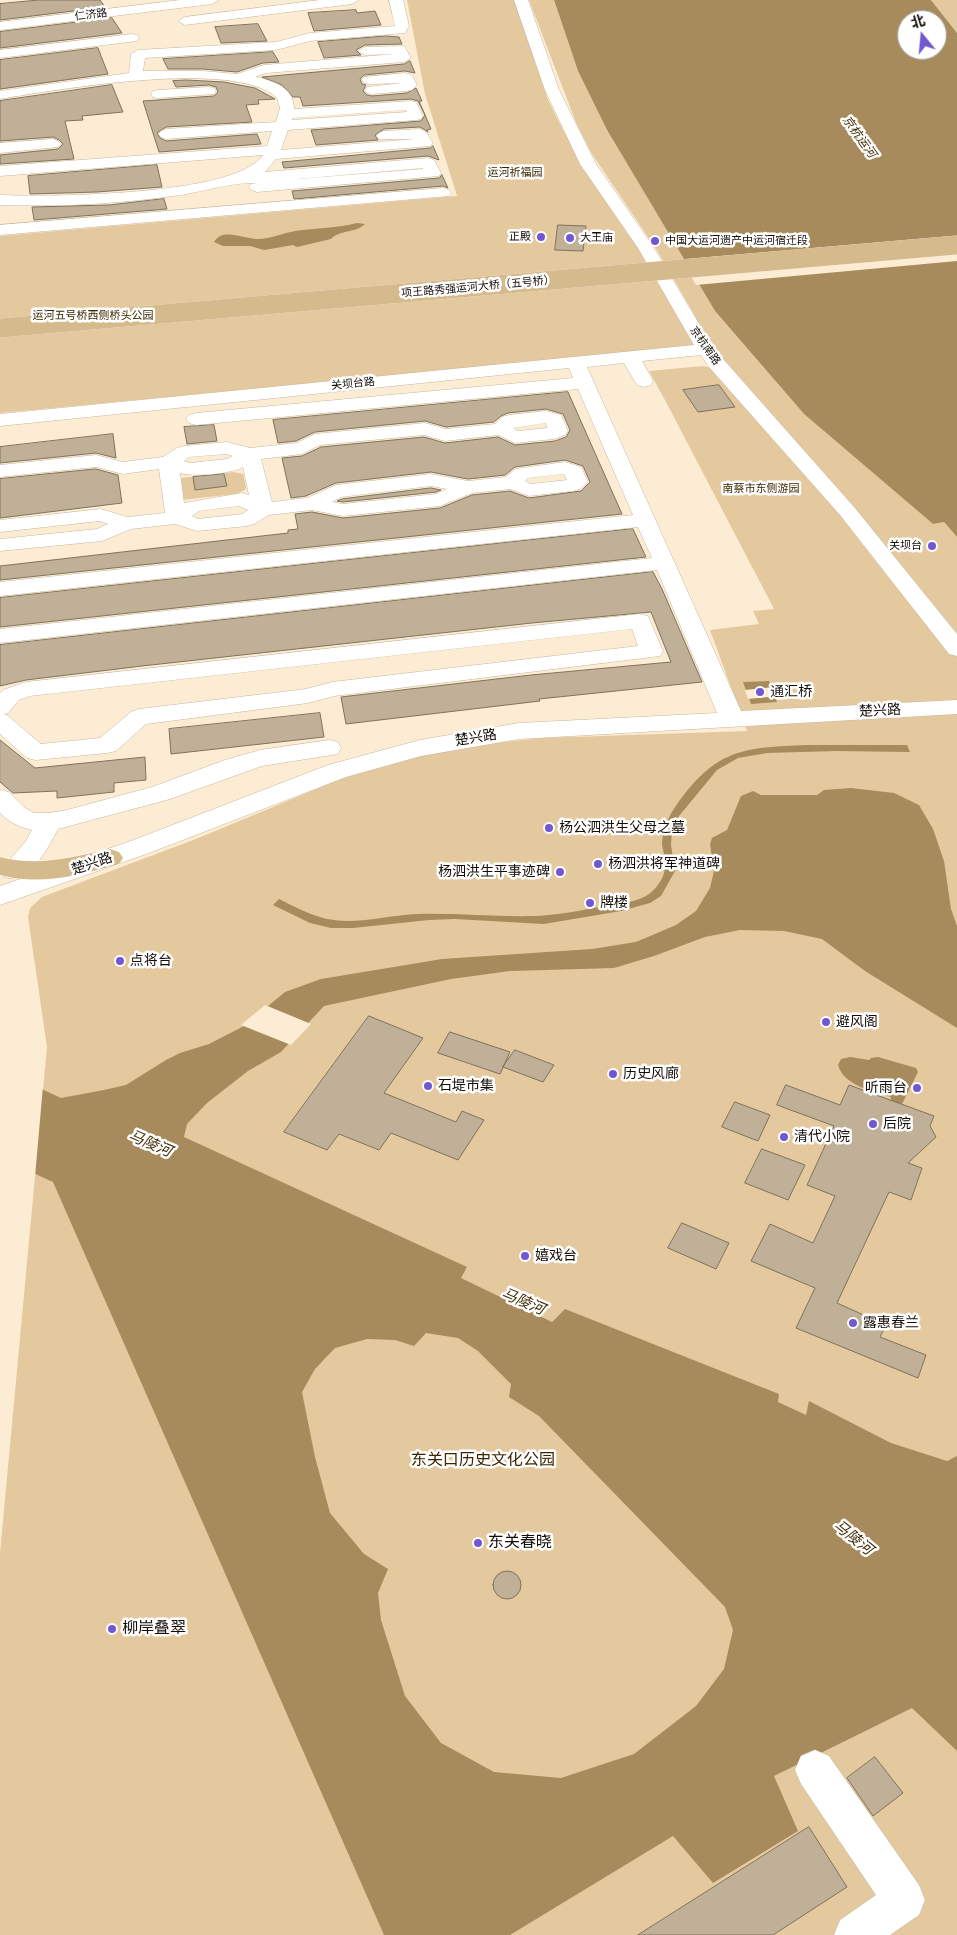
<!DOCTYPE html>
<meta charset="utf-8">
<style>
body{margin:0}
#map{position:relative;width:957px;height:1935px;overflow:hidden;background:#fcecd3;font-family:Manrope,"Noto Sans SC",sans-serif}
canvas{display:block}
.north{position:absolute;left:897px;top:10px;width:50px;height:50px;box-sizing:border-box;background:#fff;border:1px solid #a19f9b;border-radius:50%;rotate:343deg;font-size:14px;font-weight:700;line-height:20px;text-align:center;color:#130e06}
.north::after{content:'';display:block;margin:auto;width:18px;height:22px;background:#7157d1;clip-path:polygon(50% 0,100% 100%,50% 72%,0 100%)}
</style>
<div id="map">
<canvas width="957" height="1935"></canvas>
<div class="north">北</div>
</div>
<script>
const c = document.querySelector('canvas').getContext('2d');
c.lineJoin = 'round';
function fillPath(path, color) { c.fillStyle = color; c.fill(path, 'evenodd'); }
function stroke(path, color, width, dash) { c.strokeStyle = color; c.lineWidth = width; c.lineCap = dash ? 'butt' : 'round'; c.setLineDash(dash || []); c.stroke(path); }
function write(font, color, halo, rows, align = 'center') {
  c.font = font + ' Manrope,"Noto Sans SC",sans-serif'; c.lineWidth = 5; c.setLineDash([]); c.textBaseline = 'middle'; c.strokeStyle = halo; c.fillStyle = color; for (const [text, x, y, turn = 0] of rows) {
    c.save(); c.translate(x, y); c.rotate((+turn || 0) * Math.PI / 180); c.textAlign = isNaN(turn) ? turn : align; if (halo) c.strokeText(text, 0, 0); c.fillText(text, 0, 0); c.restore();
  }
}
const green = new Path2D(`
 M407 0H514L548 100 562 128 587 171 647 258 695 341 692 347 0 413V236L457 196 425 94Z
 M529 0H554L578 71 607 130 715 311 804 414 933 524 944 522 957 537V1935H0V1553L47 1047 28 917 30 908 42 897 201 837 340 779 396 760 484 744 542 738 747 731 710 630 759 624 753 611 774 609 666 402 649 371 703 366 715 369 853 529 869 526 724 360 699 323 658 252 592 154 577 125Z
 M931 0H957V33Z
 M233 472 243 474 246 487 245 490 236 494 181 500V478Z`);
const water = new Path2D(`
 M554 0H931L957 33V537L944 522 933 524 804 414 715 311 607 130 578 71ZM907 20H937V50H907Z
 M357 223 365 224C356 233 339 230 331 239L297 247 293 245 264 250 250 246H223L214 242C223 227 244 239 257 239 271 239 283 233 295 231 316 228 337 228 357 223Z
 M769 681 777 702 751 704 743 682Z
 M806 745H907L910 752 836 751 767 753 738 758 717 770 679 816 672 829 671 845 675 871 661 896 650 903 621 911 544 924 455 919 429 920 353 928H331L310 923 273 905 279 899C295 907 310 915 327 919 358 925 387 915 418 914 457 913 496 917 535 916 559 915 582 910 606 906 619 904 638 902 649 894 661 885 667 872 665 858 664 853 662 848 662 843 663 825 672 810 683 796 721 747 748 748 806 745Z
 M851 788 894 793 919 805 933 829 944 861 951 909 957 926V1028L865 971 822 939 784 931 740 930 705 937 654 956 614 968 510 971 451 979 324 1006 281 1052 248 1071 207 1103 187 1124 184 1137 467 1267 461 1278 552 1322 565 1309 779 1394 778 1402 806 1415 809 1401 891 1443 947 1461 957 1456V1751L912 1708 774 1776 798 1831 713 1883 673 1836 510 1935H384L53 1182 0 1158V1070L61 1098 104 1090 126 1085 166 1060 180 1053 209 1044 244 1026 285 992 321 979 442 959 592 949 636 942 676 925 696 911 710 888 714 871 710 844 712 838 727 830 741 796 753 791 761 795H817L824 790ZM426 1333 458 1338 478 1351 511 1384 509 1397 539 1416 725 1607 733 1630 724 1669 696 1706 634 1754 561 1778 494 1772 441 1743 405 1696 381 1620 378 1593 388 1569 364 1554 330 1513 315 1457 302 1392 315 1369 335 1348 367 1339 395 1340 414 1346Z
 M850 1057 869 1060 871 1058 878 1057 916 1068 918 1072 900 1108 890 1105 891 1097C873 1091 844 1086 838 1065L841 1059Z`);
const pier = new Path2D(`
 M957 239V261L696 285 683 263Z
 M774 687 778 696 748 699 745 690Z
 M265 1005 311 1024 291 1045 241 1025Z
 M0 1067 43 1086 35 1177 0 1161Z`);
const building = new Path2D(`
 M39 0H100L105 7 0 20V4Z
 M356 10 357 13 375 11 381 25 314 31 308 13Z
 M112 18 122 33 0 48V32Z
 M258 24 267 41 221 43 215 27Z
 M386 36 399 37 402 44 365 45 356 50 361 55 324 58 318 42Z
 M98 48 108 74 0 89V60Z
 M273 52 279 62 263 63 237 72 203 69H168L163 59Z
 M410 61 415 73 405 71 364 75 360 79 362 84 366 85 363 91 367 95 372 96 407 93 416 88 422 101H419L431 129 427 130 428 132 420 127 384 129 375 135 378 140 316 145 311 130 421 121 425 115 418 101 411 99 303 106 300 97H293L282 85 262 77 404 64Z
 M186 80 224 82 255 88 275 99 258 100 259 104 246 105 252 122 166 127 157 133 160 138 166 141 257 134 261 144 159 152 143 101 214 96 218 92 216 87 209 85 176 87 173 81Z
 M112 85 123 112 82 116 83 120 65 121 74 159 0 164V155L58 149 63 144 59 140 53 137 0 141V101Z
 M433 146 439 160 428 156 284 168 282 162 430 148Z
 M157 165 162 187 97 192 30 194 28 176Z
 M442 175 448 188 443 186 294 199 292 191 439 178Z
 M164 199 167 209 34 220 32 207 109 205Z
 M558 225 586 226 583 251 555 250Z
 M719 385 735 407 698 412 683 390Z
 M568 392 622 514 0 580V566L288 533V530L298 529 295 514 312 512 343 518 440 508 472 495 510 491 529 498 581 491 590 482 583 466 565 460 515 467 505 475 468 479 431 472 336 483 306 496 291 498 282 458 302 456 321 447 424 437 445 443 498 437 515 445 555 441 566 437 570 430 563 414 546 409 508 413 501 416 494 422 446 427 425 421 315 432 296 441 278 443 273 420Z
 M214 425 217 441 187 444 184 427Z
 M113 434 116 458 96 453 0 463V447Z
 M96 469 118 475 122 503 0 518V479Z
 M224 474 227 486 195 490 193 477Z
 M431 488 441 490 436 492 343 502 337 501 342 499Z
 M633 529 646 557 0 627V598Z
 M653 572 662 589 702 682 539 699 540 701 346 724 341 697 531 675 671 662 651 612 532 623 142 666 26 680 0 686V645Z
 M320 713 324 737 171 754 169 729Z
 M0 740 35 768 145 757 146 780 114 783V792L57 798V791L13 793 0 782Z
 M369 1016 423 1038 384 1093 456 1122 462 1111 484 1120 458 1160 391 1133 379 1150 339 1134 327 1150 284 1132Z
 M450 1032 510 1052 500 1074 438 1053Z
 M515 1050 554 1065 543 1082 503 1067Z
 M786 1085 840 1105 849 1085 934 1116 930 1126 936 1137 908 1163 922 1168 911 1200 889 1192 837 1303 886 1325 880 1337 926 1355 918 1378 796 1328 815 1288 751 1261 770 1224 813 1243 835 1196 807 1185 834 1126 777 1105Z
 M735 1102 770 1115 758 1141 722 1127Z
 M762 1149 805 1165 788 1200 745 1183Z
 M682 1223 729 1243 716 1269 668 1248Z
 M493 1585a14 14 0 1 1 28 0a14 14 0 1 1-28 0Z
 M875 1757 903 1793 873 1816 847 1778Z
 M809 1827 847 1887 773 1935H638Z`);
const minor = new Path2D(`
 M180 0H219L212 4 0 30V22Z
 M320 0H359L352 4 185 25 178 21 185 17Z
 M389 0H403L409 26 405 33 310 41 276 50 145 58 143 71H203L237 74 264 65 395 54 365 55 358 51 365 47 404 46 411 58 404 62 266 73 255 77C273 81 294 87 294 109L411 101 416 102 423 116 421 119 416 120 288 130 281 150 415 139H379L376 136 379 133 384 131 420 129 425 131 433 143 430 146 276 159 265 172 428 158 434 160 441 173 439 176 257 192 251 190 249 187 251 184 256 183C229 182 200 193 173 196 116 204 58 207 0 205V195C48 197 237 196 263 155L0 176V166L267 146 272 131 166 139 161 137 158 134 161 131 166 129 276 122 280 108 277 98C236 58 55 90 0 99V91L129 73 131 54 138 50 276 42 310 33 395 26ZM406 110 407 112 292 120V118ZM423 168V169L286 180Z
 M514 0H528L559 90 596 164 654 248 705 334 723 359 854 507 957 634V656L949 654 840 515 709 367 701 355 642 361 653 381 651 385 644 387 637 385 624 363 587 367 741 711 957 700V714L519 739 421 756 346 777 149 853 0 905V886L131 841 328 765 420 740 519 723 717 713 657 570 0 643V629L652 558 638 527 0 596V582L633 515 578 389 196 425 189 423 186 419 189 415 196 413 573 378 569 368 0 426V414L694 345 638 248 580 164 545 90Z
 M132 34 137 35 139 38 137 41 0 58V50Z
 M405 73 412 75 417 85 412 90 407 91 372 94 367 93 365 90 367 87 402 83 369 84 364 83 362 80 364 77Z
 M209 87 214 88 216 91 214 94 158 98 153 97 151 94 153 91 158 90Z
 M53 139 58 141 61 144 58 147 0 153V143Z
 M443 188 449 190 451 193 449 196 0 235V225Z
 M546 411 561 415 568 431 565 435 554 439 515 443 498 435 445 441 424 435 320 445 302 454 261 459 272 502 307 498 336 485 431 474 468 481 506 477 515 469 565 462 581 467 588 482 580 489 573 491 529 496 510 489 472 493 440 506 343 516 312 510 269 515 254 524 247 526 197 531 175 524 131 529 102 541 0 551V539L97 529 108 524 100 521 0 532V520L101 509 127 517 165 513 159 469 123 474 96 467 0 477V465L96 455 123 462 163 457 177 448 184 446 227 442 250 448 297 443 315 434 425 423 446 429 495 424 502 417 509 415ZM546 423 547 428 518 431 513 428ZM227 454 233 456 227 459 190 463 184 461 189 457ZM243 467 249 495 242 493 184 503 180 473C193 477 231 474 243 467ZM564 474 567 480 531 484 525 481 528 478ZM431 486 447 489 436 494 343 504 332 502 341 497ZM239 506 248 510 242 514 198 519 192 516 199 511Z
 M640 614 648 616 663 651 660 656 334 696 308 703 146 724 116 751 107 753 36 760 27 758 0 734V693L3 690 26 682ZM632 629 638 646 332 682 306 689 139 709 131 712 100 738 41 744 8 716 4 714 8 713 19 700 30 696Z
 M329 740 338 742 341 748 338 754 262 766 170 799 58 829C47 849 30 885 4 877L0 871 26 841 32 830C19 827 9 822 0 813V790L9 792 25 808 34 813H49L67 810 152 787 225 760 260 750Z
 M815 1750 829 1756 919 1885 925 1900 919 1915 890 1935H834L840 1920 876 1895 801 1784 795 1770 801 1756Z`);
const major = new Path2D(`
 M110 849 119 852 123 858 119 864C81 875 39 886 0 875V857C38 867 73 857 110 849Z`);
const majorBridge = new Path2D(`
 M0 328 957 245`);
const markers = [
 [541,237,5,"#7157d1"],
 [570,238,5,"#7157d1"],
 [655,241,5,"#7157d1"],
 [932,546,5,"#7157d1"],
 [760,692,5,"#7157d1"],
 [549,828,5,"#7157d1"],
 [598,864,5,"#7157d1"],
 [560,872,5,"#7157d1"],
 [590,903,5,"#7157d1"],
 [120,961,5,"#7157d1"],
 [826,1022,5,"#7157d1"],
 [613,1074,5,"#7157d1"],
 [428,1086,5,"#7157d1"],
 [917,1088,5,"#7157d1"],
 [873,1124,5,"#7157d1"],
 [784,1137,5,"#7157d1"],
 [525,1256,5,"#7157d1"],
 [853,1323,5,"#7157d1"],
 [478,1543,5,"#7157d1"],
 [112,1629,5,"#7157d1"]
];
const farStreetnames = [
 ["仁济路",91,15,-7],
 ["项王路秀强运河大桥（五号桥）",478,287,-5],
 ["京杭南路",705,346,55],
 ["关坝台路",353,384,-6]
];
const farParknames = [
 ["运河祈福园",515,173],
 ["运河五号桥西侧桥头公园",93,316],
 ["南蔡市东侧游园",761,489]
];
const farPoinames = [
 ["正殿",531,237],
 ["大王庙",580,238,"left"],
 ["中国大运河遗产中运河宿迁段",665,241,"left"],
 ["关坝台",922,546]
];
const farWaternames = [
 ["京杭运河",859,137,54]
];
const poiNames = [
 ["通汇桥",770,692],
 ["杨公泗洪生父母之墓",559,828],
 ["杨泗洪将军神道碑",608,864],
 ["杨泗洪生平事迹碑",550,872,"right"],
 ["牌楼",600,903],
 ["点将台",130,961],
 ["避风阁",836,1022],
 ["历史风廊",623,1074],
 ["石堤市集",438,1086],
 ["听雨台",907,1088,"right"],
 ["后院",883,1124],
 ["清代小院",794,1137],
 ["嬉戏台",535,1256],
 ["露惠春兰",863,1323]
];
const streetNames = [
 ["楚兴路",880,711,-3],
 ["楚兴路",476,738,-9],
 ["楚兴路",92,864,-19]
];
const waterNames = [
 ["马陵河",150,1144,23],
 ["马陵河",523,1302,23],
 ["马陵河",853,1538,39]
];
const nearParknames = [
 ["东关口历史文化公园",483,1461]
];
const nearPoinames = [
 ["东关春晓",488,1543],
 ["柳岸叠翠",122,1629]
];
fillPath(green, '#e4c99f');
fillPath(water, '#a78b5c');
fillPath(pier, '#fcecd3');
fillPath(building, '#c0b098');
stroke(building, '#80725b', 1);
stroke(minor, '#c6b79e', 1);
stroke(major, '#fff', 1);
fillPath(minor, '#fff');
fillPath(major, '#d4ba8d');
stroke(majorBridge, '#fff', 19, []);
stroke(majorBridge, '#d4ba8d', 19);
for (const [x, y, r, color] of markers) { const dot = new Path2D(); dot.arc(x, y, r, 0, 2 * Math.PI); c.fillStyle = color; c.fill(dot); stroke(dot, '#fff', 2); }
write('11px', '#130e06', '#fff', farStreetnames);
write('11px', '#3a2600', '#fff', farParknames);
write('11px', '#130e06', '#fff', farPoinames, 'right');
write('italic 12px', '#402b03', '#fff', farWaternames);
write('14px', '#130e06', '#fff', poiNames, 'left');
write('14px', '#130e06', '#fff', streetNames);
write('italic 15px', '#402b03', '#fff', waterNames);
write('16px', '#3a2600', '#fff', nearParknames);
write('16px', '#130e06', '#fff', nearPoinames, 'left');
</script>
